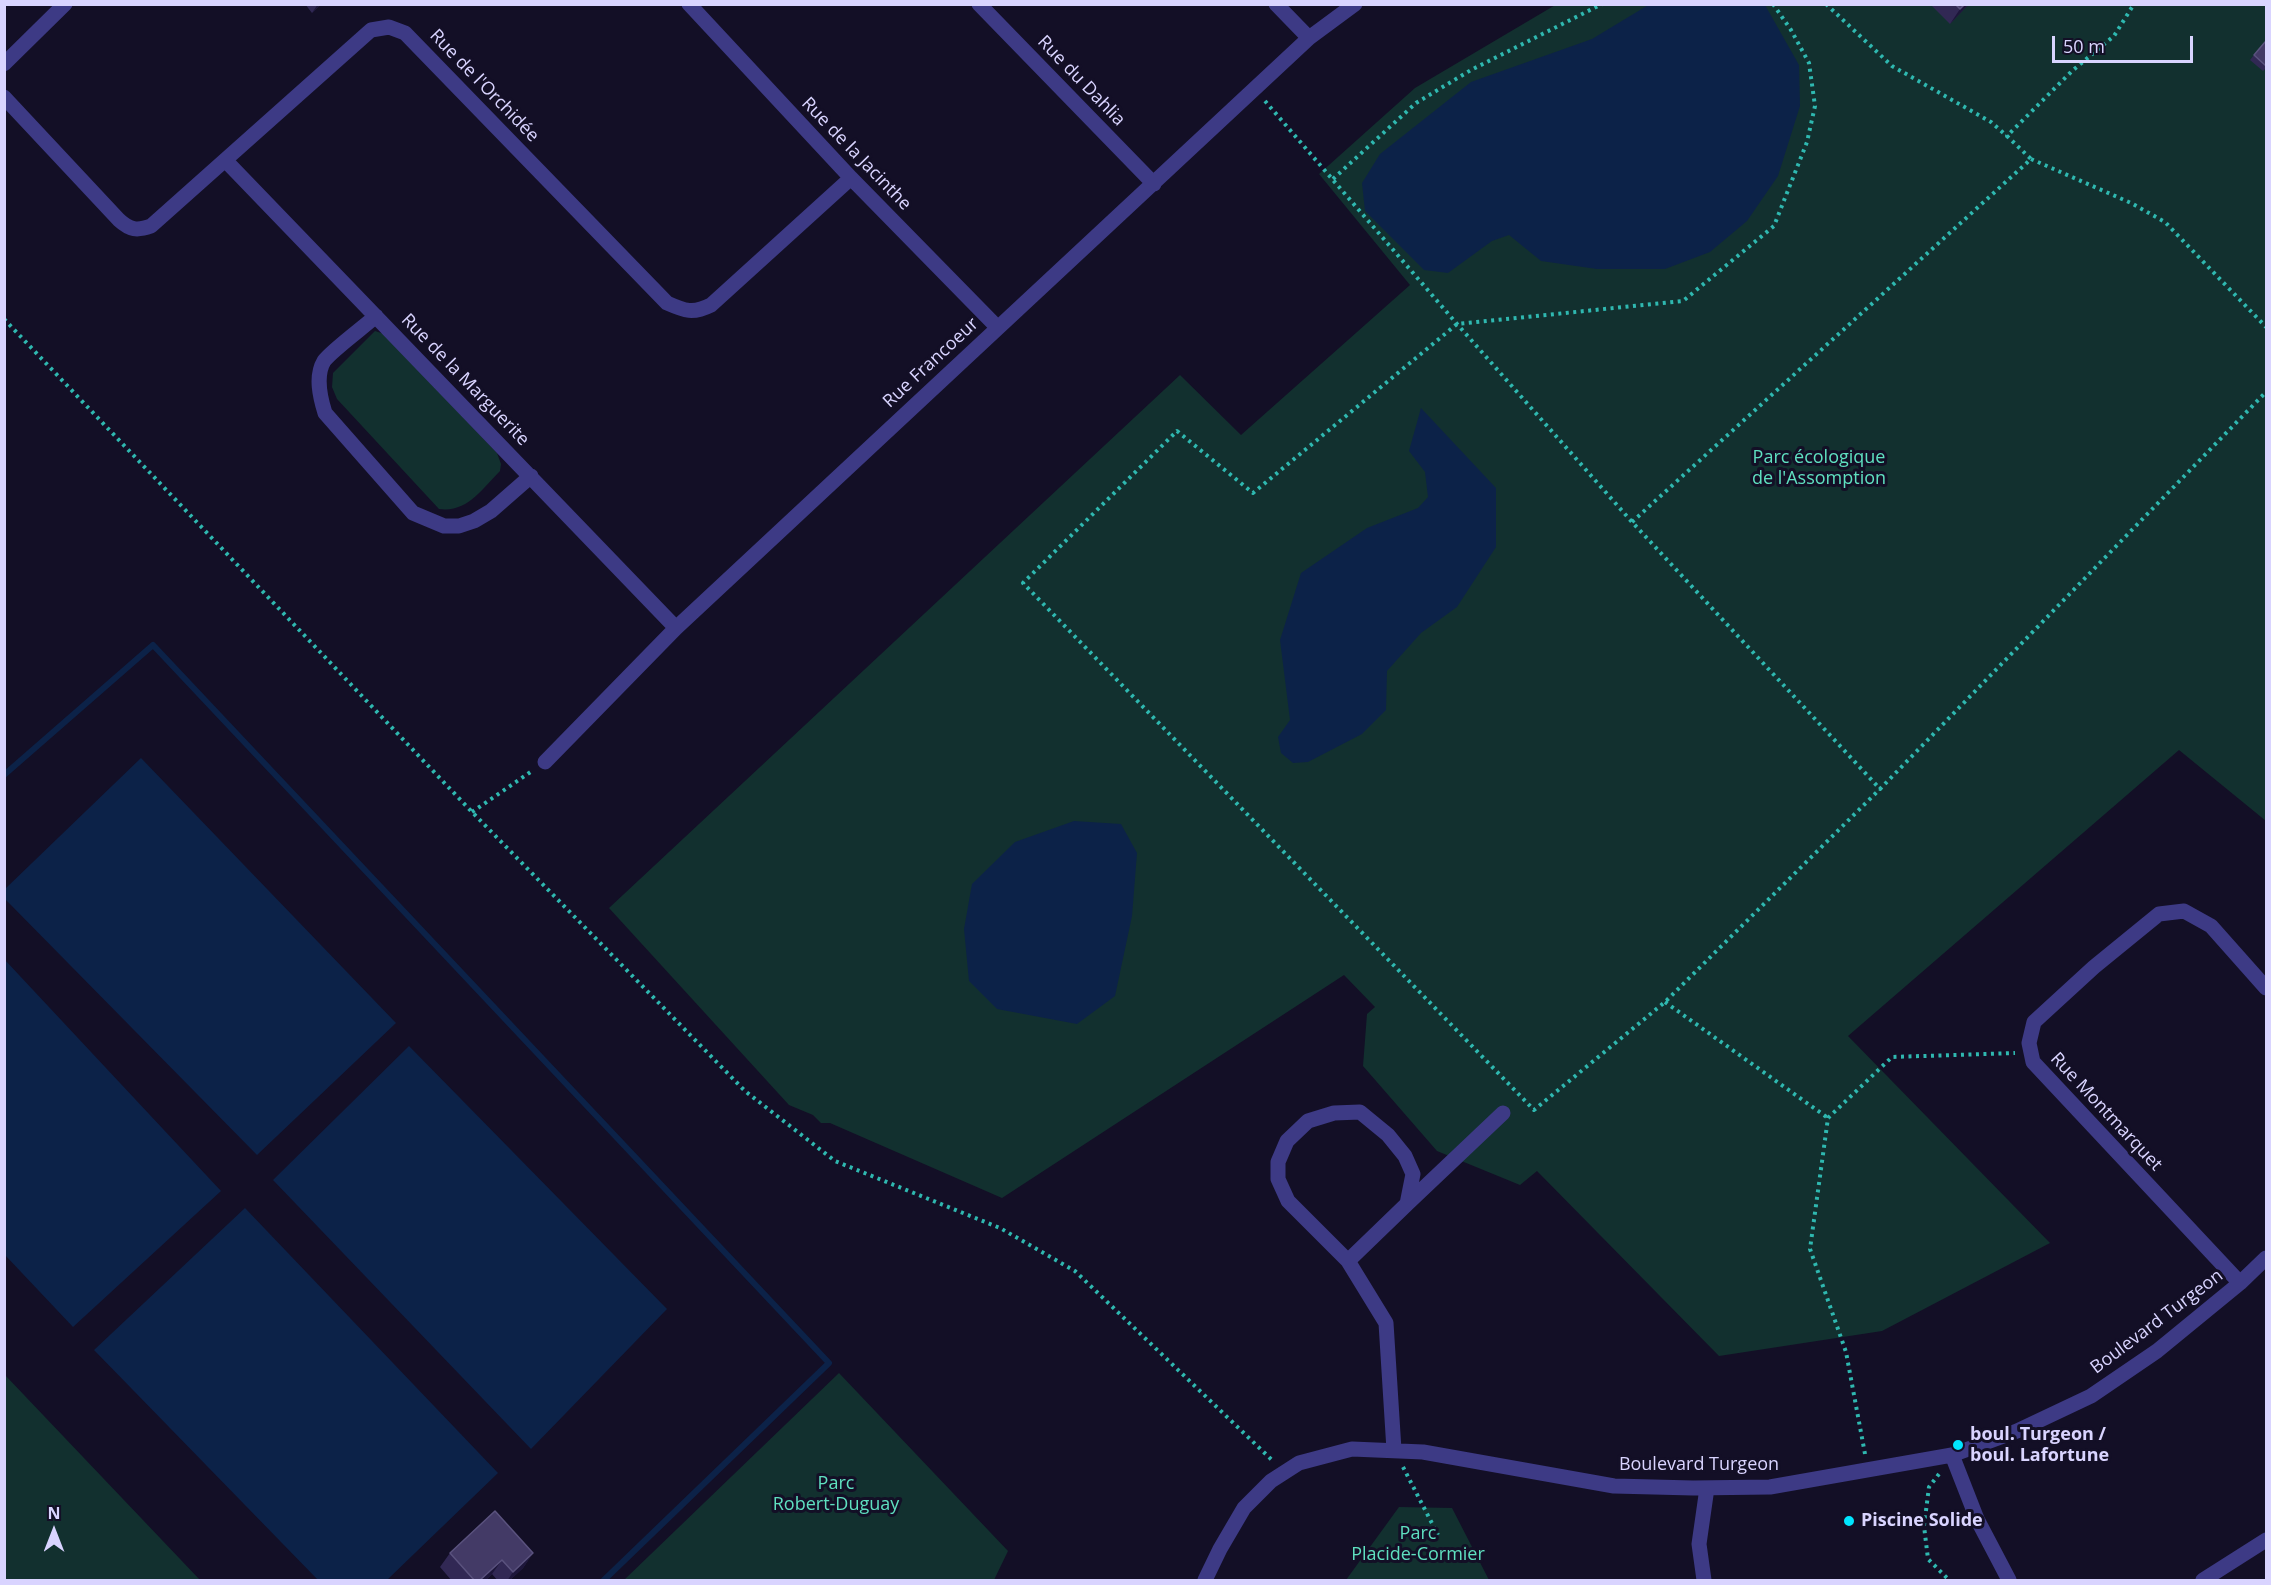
<!DOCTYPE html>
<meta charset="utf-8">
<style>
body{margin:0}
#map{position:relative;width:2271px;height:1585px;overflow:hidden;background:#130f26;font-family:"Open Sans",sans-serif}
canvas{display:block}
.frame{position:absolute;inset:0;border:6px solid #d9d4ff;pointer-events:none}
.north{position:absolute;left:24px;top:1501px;width:60px;height:60px;-webkit-text-stroke:4px #130f26;paint-order:stroke;rotate:0deg;font-size:16px;font-weight:700;line-height:24px;text-align:center;color:#d9d4ff}
.north::after{content:'';display:block;margin:auto;width:21px;height:27px;background:#d9d4ff;clip-path:polygon(50% 0,100% 100%,50% 72%,0 100%)}
.scale{position:absolute;left:2052px;top:36px;width:141px;height:27px;box-sizing:border-box;border:3px solid #d9d4ff;border-top:0;padding-left:8px;font-size:18px;line-height:21px;white-space:nowrap;color:#d9d4ff;-webkit-text-stroke:4px #130f26;paint-order:stroke}
</style>
<div id="map">
<canvas width="2271" height="1585"></canvas>
<div class="frame"></div>
<div class="north">N</div>
<div class="scale">50 m</div>
</div>
<script>
const c = document.querySelector('canvas').getContext('2d');
c.lineJoin = 'round';
function fillPath(path, color) { c.fillStyle = color; c.fill(path, 'evenodd'); }
function stroke(path, color, width, dash) { c.strokeStyle = color; c.lineWidth = width; c.lineCap = dash ? 'butt' : 'round'; c.setLineDash(dash || []); c.stroke(path); }
function write(font, color, halo, rows, align = 'center') {
  c.font = font + ' "Open Sans",sans-serif'; c.lineWidth = 6; c.setLineDash([]); c.textBaseline = 'middle'; c.strokeStyle = halo; c.fillStyle = color; for (const [text, x, y, turn = 0] of rows) {
    c.save(); c.translate(x, y); c.rotate((+turn || 0) * Math.PI / 180); c.textAlign = isNaN(turn) ? turn : align; if (halo) c.strokeText(text, 0, 0); c.fillText(text, 0, 0); c.restore();
  }
}
const green = new Path2D(`
 M1557 4 2266 5V821L2179 750 1848 1036 2050 1243 1882 1331 1719 1356 1537 1171 1520 1185 1437 1151 1363 1066 1367 1014 1375 1007 1344 975 1002 1198 830 1123H821L813 1115 789 1105 609 908 1180 375 1241 435 1410 285 1319 174 1415 88Z
 M375 331 384 334 497 453 501 464 500 471C482 489 467 513 439 509L337 399 332 387 333 373Z
 M839 1373 1008 1551 994 1580H624Z
 M5 1375 200 1580H5Z
 M1399 1507 1452 1508 1489 1580H1346Z`);
const water = new Path2D(`
 M1650 4 1765 5 1799 65 1800 106 1778 176 1747 221 1710 252 1665 269H1597L1541 261 1509 235 1492 241 1448 273 1424 270 1365 211 1362 183 1380 154 1471 82 1592 39Z
 M1421 408 1496 488V547L1457 607 1421 633 1387 671 1386 710 1362 734 1308 762 1293 763 1281 753 1278 737 1290 720 1280 640 1301 573 1367 528 1418 508 1428 497 1425 472 1409 451Z
 M141 758 396 1023 257 1155 5 899V889Z
 M1074 821 1121 824 1137 853 1132 916 1115 996 1077 1024 997 1009 969 981 964 929 972 884 1015 842Z
 M5 960 221 1191 73 1327 5 1255Z
 M409 1046 667 1309 531 1449 273 1180Z
 M245 1208 498 1473 387 1580H318L94 1350Z`);
const stream = new Path2D(`
 M4 775 153 645 829 1363 604 1580`);
const path = new Path2D(`
 M1773 4 1791 30 1809 63 1815 106 1807 142 1774 226 1683 301 1457 324 1253 493 1177 431 1023 583 1534 1110 1665 1002 1880 789
 M1826 4 1892 66 1991 122 2008 137
 M1265 101 1457 324 1632 522 1880 789 2266 392
 M2031 159 2131 203 2165 222 2266 327
 M1333 179 1416 103 1471 70 1602 4
 M4 319 472 812 745 1091 835 1161 1000 1228 1075 1271 1274 1462
 M1632 522 2031 159 2007 136 2072 71 2114 36 2134 4
 M472 812 532 771
 M1665 1002 1828 1118
 M1865 1454 1846 1352 1810 1249 1828 1118 1892 1057 2015 1053
 M1403 1467 1438 1535
 M1939 1474 1929 1487 1924 1526 1928 1559 1949 1580`);
const minor = new Path2D(`
 M689 4 851 178 998 328
 M979 4 1154 184
 M1276 4 1309 38
 M4 64 65 4
 M4 97 119 220C130 230 137 231 151 226L371 30 389 27 405 33 667 303C685 311 693 314 711 305L851 178
 M226 161 676 628
 M376 316C365 326 331 351 324 361 315 376 320 397 325 413L413 513 444 526H459L474 521 491 511 531 476
 M545 762 676 628 1309 38 1355 4
 M1407 1204 1503 1113
 M1348 1261 1407 1204 1413 1174 1405 1156 1388 1135 1360 1112 1334 1113 1308 1121 1287 1141 1278 1162V1179L1288 1201 1348 1261 1386 1323 1394 1450
 M2240 1283 2033 1062 2029 1043 2034 1022 2094 967 2159 914 2184 911 2211 926 2266 988
 M1952 1455 1977 1519 2009 1580
 M1205 1580 1220 1549 1244 1508 1271 1481 1299 1463 1352 1449 1423 1452 1614 1486 1693 1488 1770 1487 1952 1455 2017 1431 2091 1396 2157 1351 2240 1283 2266 1258
 M1704 1580 1699 1544 1707 1488
 M2203 1580 2266 1540`);
const wall = new Path2D(`
 M305 4H321L312 13Z
 M1930 4H1969L1950 24Z
 M2266 43V68L2263 71 2250 60 2254 55Z
 M450 1553H533L523 1568 509 1581H498L492 1574 485 1581H452L440 1567Z`);
const shadedWall = new Path2D(`
 M318 4H321L312 13Z
 M1965 4H1969L1950 24 1960 9Z
 M533 1553 523 1568 509 1581H507L513 1572Z
 M502 1560 492 1574 485 1581H479Z`);
const building = new Path2D(`
 M1955 4H1965L1960 9Z
 M2265 42 2266 43V66L2254 55Z
 M495 1511 533 1553 513 1572 502 1560 479 1581H475L450 1553Z`);
const markers = [
 [1958,1445,6,"#00e5ff"],
 [1849,1521,6,"#00e5ff"]
];
const streetNames = [
 ["Rue du Dahlia",1081,81,46],
 ["Rue de l'Orchidée",484,86,46],
 ["Rue de la Jacinthe",856,154,46],
 ["Rue Francoeur",931,363,-43],
 ["Rue de la Marguerite",465,380,46],
 ["Rue Montmarquet",2106,1112,47],
 ["Boulevard Turgeon",2157,1322,-37],
 ["Boulevard Turgeon",1699,1465]
];
const parkNames = [
 ["Parc écologique",1819,458],
 ["de l'Assomption",1819,479],
 ["Parc",836,1484],
 ["Robert-Duguay",836,1505],
 ["Parc",1418,1534],
 ["Placide-Cormier",1418,1555]
];
const poiNames = [
 ["boul. Turgeon /",1970,1435],
 ["boul. Lafortune",1970,1456],
 ["Piscine Solide",1861,1521]
];
fillPath(green, '#12302f');
fillPath(water, '#0c2248');
stroke(stream, '#0c2248', 6);
stroke(path, '#2fb8b0', 4, [3, 4.5]);
stroke(minor, '#3d3a85', 15);
fillPath(wall, '#312854');
fillPath(shadedWall, '#1d163a');
fillPath(building, '#433a66');
stroke(building, '#5a527e', 1.5);
for (const [x, y, r, color] of markers) { const dot = new Path2D(); dot.arc(x, y, r, 0, 2 * Math.PI); c.fillStyle = color; c.fill(dot); stroke(dot, '#130f26', 2); }
write('18px', '#d9d4ff', '#130f26', streetNames);
write('18px', '#5fe0c0', '#130f26', parkNames);
write('bold 18px', '#d9d4ff', '#130f26', poiNames, 'left');
</script>
